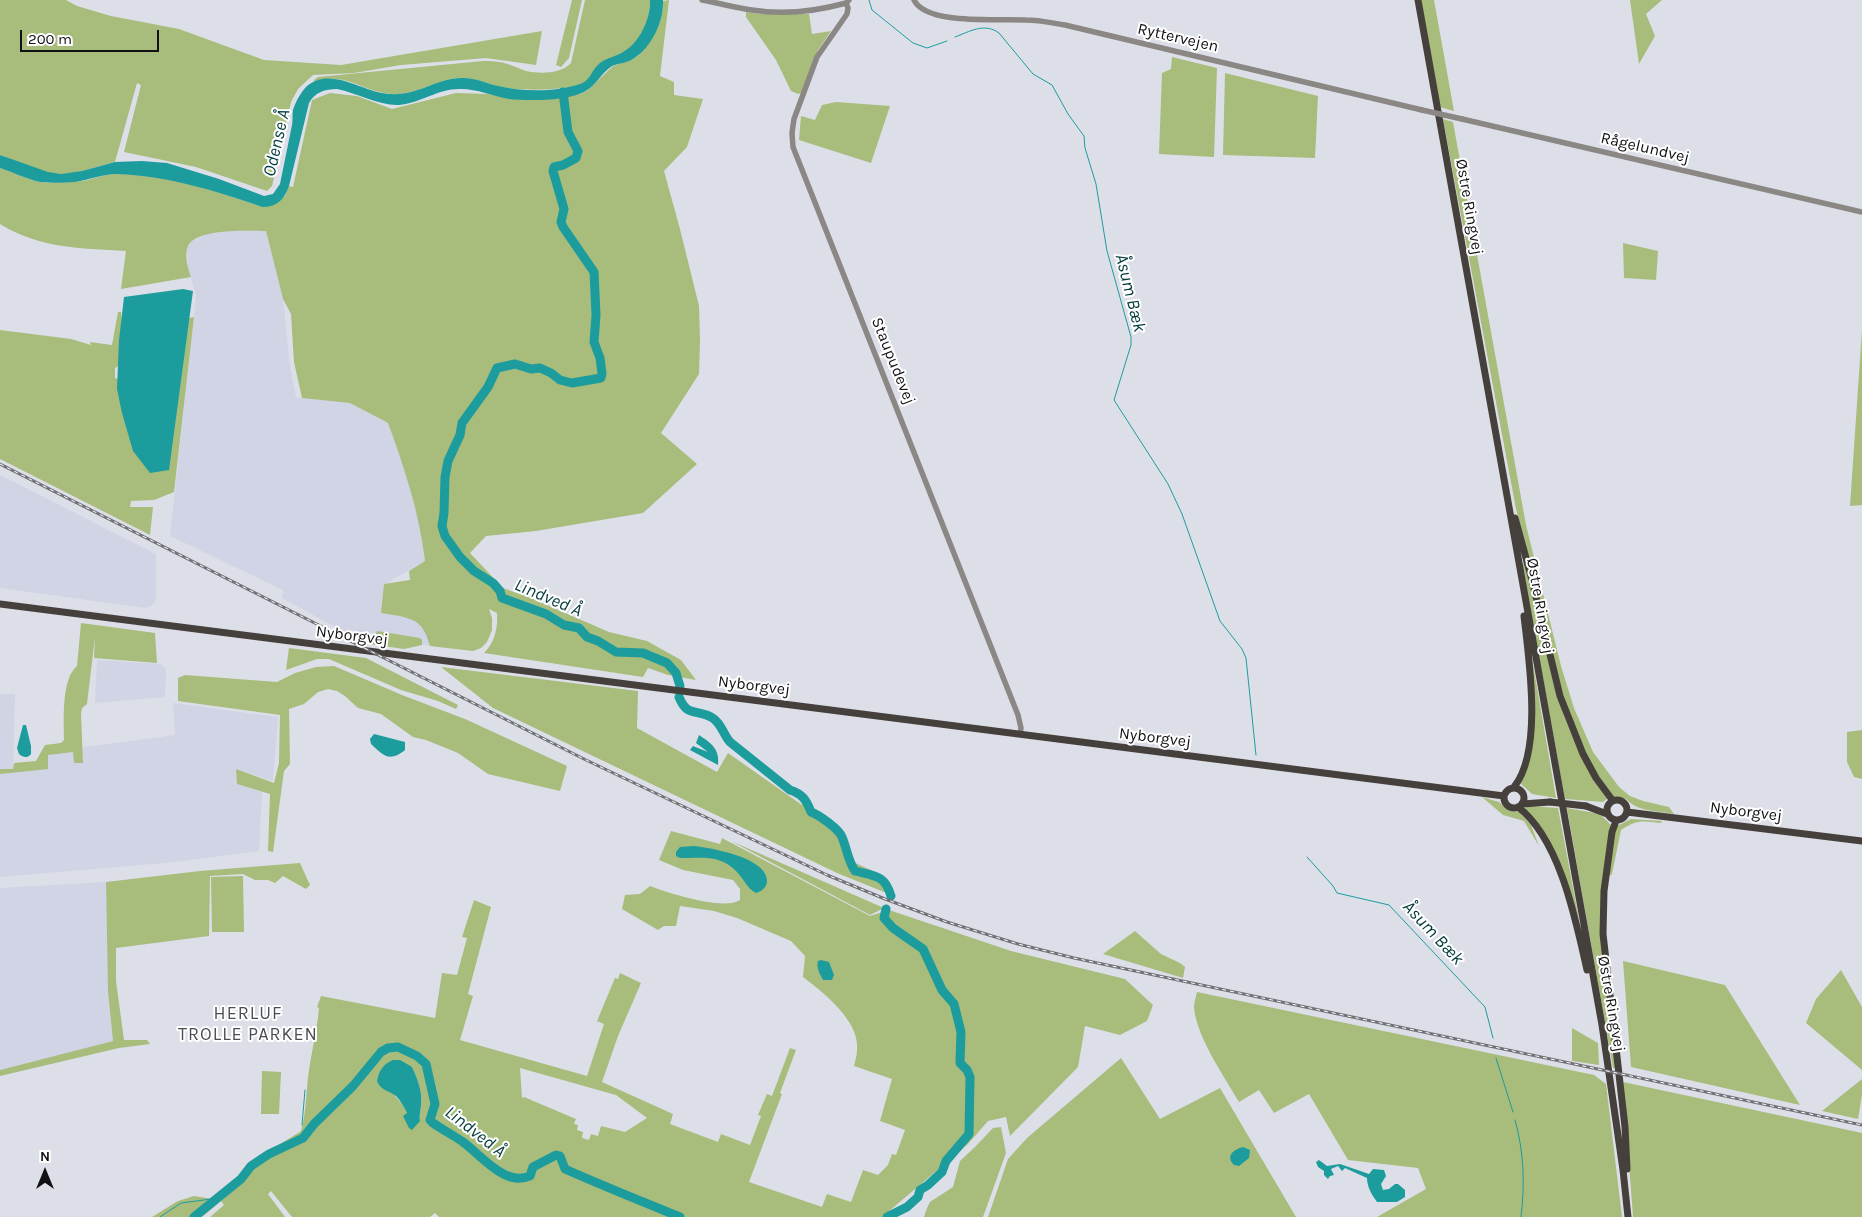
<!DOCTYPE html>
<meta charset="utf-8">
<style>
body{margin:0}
#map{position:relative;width:1862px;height:1217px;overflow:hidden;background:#dddfe8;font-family:Karla,sans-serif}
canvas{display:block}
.north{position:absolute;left:20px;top:1147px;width:50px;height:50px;-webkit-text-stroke:4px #fff;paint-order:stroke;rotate:0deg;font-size:14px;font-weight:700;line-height:20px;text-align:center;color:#111114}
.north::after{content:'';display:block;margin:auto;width:18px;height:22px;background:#111114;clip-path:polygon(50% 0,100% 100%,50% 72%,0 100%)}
.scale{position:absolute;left:20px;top:30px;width:139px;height:22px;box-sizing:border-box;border:2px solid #111114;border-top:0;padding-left:6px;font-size:15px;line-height:18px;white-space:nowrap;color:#111114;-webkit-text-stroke:4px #fff;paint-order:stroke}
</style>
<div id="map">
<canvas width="1862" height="1217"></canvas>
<div class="north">N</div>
<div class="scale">200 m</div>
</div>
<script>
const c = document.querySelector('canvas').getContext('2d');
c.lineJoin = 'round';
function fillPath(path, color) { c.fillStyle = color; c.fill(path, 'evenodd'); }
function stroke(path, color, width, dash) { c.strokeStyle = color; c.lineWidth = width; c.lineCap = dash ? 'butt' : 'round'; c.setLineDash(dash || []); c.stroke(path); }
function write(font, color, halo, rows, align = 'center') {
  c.font = font + ' Karla,sans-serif'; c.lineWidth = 4; c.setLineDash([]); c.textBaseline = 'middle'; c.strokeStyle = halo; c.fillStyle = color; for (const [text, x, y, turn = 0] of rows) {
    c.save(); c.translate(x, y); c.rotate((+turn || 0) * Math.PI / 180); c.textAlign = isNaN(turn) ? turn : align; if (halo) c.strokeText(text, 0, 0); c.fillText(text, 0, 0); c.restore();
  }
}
const built = new Path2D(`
 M215 231H266L283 299 290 366 296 397 350 403 388 423 409 482 421 530 425 561 385 584 381 613 409 618 419 624 426 633 430 646 346 633 282 598 283 590 170 536 196 296 188 267 187 250 189 244 194 240Z
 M0 475 156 554V600L151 606 145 608 0 588Z
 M97 660 161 664 166 669 165 697 95 703Z
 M0 694H15L13 770H0Z
 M173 703 278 717 273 781 236 769 237 784 262 792 259 851 176 862 0 877V773L46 768V752L175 735Z
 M106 882 108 992 113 1041 0 1070V888Z`);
const green = new Path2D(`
 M0 0H66L77 6 111 16 179 29 264 60 341 65 542 31 536 65 486 58 401 65 354 73 313 75 298 89 291 102 272 186 267 191 196 167 124 152 141 85 137 83 115 162C97 166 79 174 61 174 41 174 19 162 0 155Z
 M572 0H582L569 58 561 67 556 65Z
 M585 0H650C651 15 642 38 630 48 623 53 615 56 607 60 591 66 594 78 583 83 567 91 519 91 501 87 487 84 474 77 460 78 435 79 416 96 391 94 370 93 349 77 329 79 324 79 319 81 314 82V80L318 77 483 61C488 61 494 61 499 62 508 63 517 68 526 71 540 74 561 74 571 63Z
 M669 0 660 76 674 82V95L703 99 687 147 664 171 680 229 699 306 700 340 699 374 661 433 697 464 643 513 536 531 486 536 470 553 503 588 533 599 609 632 647 641 681 660 696 680 668 675 648 668 643 677 484 653C495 642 498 628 497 613L489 609 492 618V630L487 642 481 648 473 651 430 646C428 641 427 635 424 631 417 616 396 616 381 613L384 584 410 580 409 571 425 561C419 511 405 470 388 423L350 403 302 398 294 362 291 314 283 299 266 231C248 231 197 228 188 246 184 255 188 269 191 277L121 289 126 251C80 248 41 249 0 224V168C13 172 26 179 40 182 54 184 69 182 82 181 94 179 104 174 116 174 167 175 214 190 262 207L285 196 289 186 293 187 312 100 330 93 357 96 392 109 456 93 488 94 517 99H549L580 94 587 91 613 66 633 59 639 55 656 31 663 8V1Z
 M1421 0H1434L1454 111 1439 107Z
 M1630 0H1662L1646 14 1655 36 1639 64Z
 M746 12 761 14H809L812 34 831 31 818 50 801 93 798 94 791 91 776 60 746 17Z
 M1172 57 1217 68 1214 157 1159 154 1162 73 1171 69Z
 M1225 73 1318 96 1315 158 1223 155Z
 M836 102 890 106 871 163 799 140 801 116 815 120 822 105Z
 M1443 119 1453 122 1526 525 1561 666 1574 708 1593 752 1619 787 1630 796 1643 801 1669 807 1674 814C1658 811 1638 812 1626 799L1613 797 1605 788 1585 752 1564 699 1516 509Z
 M1623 243 1658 251 1656 280 1624 278Z
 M118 312H121L125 362 115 368V378L126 382 189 318 194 317 174 492 154 500 131 501 130 507H153L150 535 0 459V330L71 339 91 345 90 342 112 345Z
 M1862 330V505L1850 506Z
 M1522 563 1526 564 1564 716 1572 735 1607 799 1603 802 1565 799Z
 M81 623 155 633 157 663 94 658 95 637 87 704 82 708 81 714 83 763H74L73 752 48 755V769L0 774V769H13L14 763 36 761 45 745 61 743 64 740C64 721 61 679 77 666Z
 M377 631 420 638 422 640V645L404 649 369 644V639L375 637Z
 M289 648 366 658 458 705 456 709 438 701 401 690 329 659H317L286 670Z
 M1532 658 1556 798 1532 794 1521 784C1533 750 1535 694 1532 658Z
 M334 666 402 695 465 719 567 766 560 791 488 774 458 753 426 740 413 737 381 714 358 708 345 696 337 691 328 689 318 692 304 704 289 709 290 764 284 771 273 852 268 851 270 794 237 784 236 769 274 783 279 763 280 715 178 701V678L185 675 277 682 295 673 316 667Z
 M441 667 638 691 637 728 717 772 728 753 802 805 803 803 835 832 849 860 879 874 889 894 837 873 493 708Z
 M1862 730V779L1854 777 1847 762V732Z
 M1482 797 1499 802 1509 811 1519 812 1531 825 1539 846 1524 821 1503 815Z
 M1529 806 1558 808 1579 919C1567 883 1549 838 1525 808Z
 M1567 808 1595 813 1602 816 1611 825 1602 881 1616 1068H1613Z
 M1631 819 1662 821 1661 823C1643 821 1637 819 1621 830L1612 874 1608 877 1615 829 1619 825Z
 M671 831 720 844 722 838 870 916 889 910 1011 951 1125 979 1153 1005 1147 1021 1120 1035 1085 1026 1078 1067 1010 1136 1006 1117 988 1121 968 1144 888 1212 891 1217H439L435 1213 430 1217H292L271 1191 268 1194 285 1217H210L224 1205 221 1201 202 1217H152L178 1201 194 1196 219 1200 250 1172 255 1160 301 1131C306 1113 306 1096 308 1077 311 1054 317 1031 319 1008L317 1007 321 996 435 1018 442 973 457 975 467 938 462 937 474 900 491 907 468 994 473 996 460 1040 587 1076 604 1024 597 1021 615 978 618 979 620 973 641 983 618 1036 602 1082 673 1114 670 1124 718 1142 721 1134 750 1145 761 1116 758 1115 767 1094 772 1096 790 1048 796 1050 780 1093 782 1094 749 1182 822 1207 827 1194 851 1202 863 1170 878 1175 888 1165 892 1154 896 1155 905 1130 880 1121 892 1079 854 1066C855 1061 857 1056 857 1050 860 1021 824 993 803 977L805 956 791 941 737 918 714 911 680 906 676 926H664L658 930 622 909 625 895 640 894 650 886C668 893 724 911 740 900V889L733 880 683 870 659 860ZM412 1067C417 1077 423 1093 421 1104 421 1110 419 1115 420 1121L407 1113 403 1105 395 1096ZM520 1068 616 1095 647 1118 625 1132 601 1126 598 1136 591 1134 589 1140 582 1138 583 1132 577 1130 578 1125 574 1124 576 1119 524 1097 522 1098Z
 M731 841 884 908 870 915Z
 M300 863 310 885 306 889 283 876 275 883 268 880H255L243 874 210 876 209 936 116 948V981L124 1040H147L150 1044 119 1048 0 1076V1070L113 1041 108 992 106 882 200 871Z
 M243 876 244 932H212L211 877Z
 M1135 931 1161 954 1180 963 1185 967 1183 978 1103 954Z
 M1623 961 1725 985 1800 1105 1631 1067Z
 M1841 970 1862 1007V1070L1806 1023 1816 999Z
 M1197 992 1594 1075 1606 1084 1622 1217H1377L1426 1189 1418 1168 1348 1160 1309 1094 1274 1113 1259 1090 1239 1102C1224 1076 1196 1036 1194 1007 1194 1002 1196 997 1197 992Z
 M1572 1028 1598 1043 1599 1065 1572 1061Z
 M1121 1058 1160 1119 1220 1088 1296 1217H988L1008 1159 1027 1138Z
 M262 1071 281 1072 279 1114H261Z
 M1862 1079V1095L1858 1119 1822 1111Z
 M1623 1082 1862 1133V1217H1633Z
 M1001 1127 1006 1153 983 1217H924L927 1208 930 1202 953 1187 960 1161 976 1146 993 1128Z`);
const water = new Path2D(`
 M650 0H663C664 21 652 47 633 59 627 63 619 63 612 66 601 73 596 86 584 92 567 101 529 101 509 99 493 96 477 89 461 89 439 88 421 103 399 105 380 106 357 93 337 89 325 89 315 92 309 103L289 186C284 200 277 207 262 207 214 190 167 176 116 174 104 174 88 180 75 182 64 183 51 183 40 182 26 179 13 172 0 168V155L48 172 61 174 82 171 115 162 142 161 167 163 219 179 264 196 273 194 280 184C284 164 288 145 292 125 293 120 292 115 293 110 295 103 301 92 306 87 331 65 363 93 389 94 419 96 433 79 461 78 474 77 485 83 498 86 523 92 556 92 580 84 593 80 591 65 607 59 615 56 623 53 630 47 642 37 651 15 650 0Z
 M183 289 193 291 169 470 150 473 133 451 122 413 117 389 119 340 124 297Z
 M23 725H26L31 746V754C27 759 23 757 19 754L17 748Z
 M374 734 405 742V750C389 763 383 755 371 744L370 739Z
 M699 735C711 743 720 749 718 765L690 750 693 746 708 752 696 743Z
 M694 846C712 848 769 858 767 882 766 888 762 891 756 893 748 889 744 880 738 873 721 854 703 858 680 858L676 856V852L680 847Z
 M821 960 829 962 834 975 832 980H823C820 974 816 968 818 961Z
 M393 1060H400L412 1067C417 1077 423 1093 421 1104 421 1110 419 1115 420 1121L412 1130 409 1128 403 1116 407 1113C404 1107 401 1101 396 1096 388 1090 381 1091 377 1081 379 1071 383 1064 393 1060Z
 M1243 1147 1250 1150 1249 1158 1239 1166 1234 1165C1225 1156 1234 1149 1243 1147Z
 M1319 1160 1327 1166 1340 1164 1369 1174 1373 1169 1384 1170 1386 1176 1381 1184 1383 1190 1389 1189 1395 1184H1398L1405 1190V1197L1397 1202H1377C1372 1195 1367 1187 1367 1178L1345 1168 1342 1171 1338 1166 1331 1169 1334 1175 1330 1176 1328 1179 1324 1175V1171L1318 1167 1316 1162Z`);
const stream = new Path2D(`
 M869 0 872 10 913 43 927 48 947 41
 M955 37C969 32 984 22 999 33L1033 74 1052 85 1068 114 1084 136 1085 148 1096 184 1107 251 1131 337V345L1114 400 1168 484 1182 514 1220 621 1242 649 1246 658 1256 755
 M1307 857 1333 886 1337 893 1389 905 1485 1007 1493 1038
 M1496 1058 1513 1112
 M1515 1120C1524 1152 1525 1184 1521 1217
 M302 1125 305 1090
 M160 1217 181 1203 219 1198`);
const river = new Path2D(`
 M563 92 568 132 578 151 576 158 563 165 554 167 553 171 564 209 561 222 563 227 594 272 596 315 594 342 600 358 602 374 601 378 572 383 560 380 551 373 540 368 531 369 515 364 497 368 488 387 462 423 460 435 448 461 445 477 444 513 442 526 445 536 460 557 474 571 493 583 500 591 502 598 546 614 564 625 579 628 587 637 598 641 616 652 643 653 667 663 676 673 680 686
 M679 697C687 717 696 709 711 717 721 722 723 734 730 742L790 790C802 794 806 799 811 812 819 815 839 829 842 837 847 849 848 861 855 871 875 876 885 875 891 896
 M886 909 884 918 893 928 923 949 942 990 954 1004 961 1032 960 1063 967 1070 970 1077 969 1134 946 1161 942 1172 928 1185 920 1190 918 1197 907 1207 887 1217
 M194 1217 241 1179 251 1166 269 1154 303 1138 314 1124 353 1086 381 1052 388 1048 398 1047 417 1056 426 1064 435 1104 430 1120 433 1123C443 1130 453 1135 463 1142 481 1155 505 1187 530 1176L533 1167 556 1155 560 1156 565 1169C603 1186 641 1201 680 1217`);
const minor = new Path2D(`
 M702 0C719 3 736 8 752 10 783 15 817 11 846 3L849 0
 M914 0C927 26 1001 18 1026 20 1039 20 1052 23 1065 25L1422 110
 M846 3 848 8 847 14 817 57 794 119 792 133 793 147 1018 715 1021 728 1020 734
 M1462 119 1862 212`);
const major = new Path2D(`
 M1418 0 1602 1025 1623 1170 1628 1217
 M1515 518 1532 580 1560 696 1583 754 1596 778 1613 801
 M0 604 1504 796
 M1514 787C1543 751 1529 660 1524 616
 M1504 798a10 10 0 1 1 20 0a10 10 0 1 1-20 0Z
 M1607 810a10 10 0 1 1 20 0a10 10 0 1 1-20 0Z
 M1523 804 1550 802
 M1586 806 1607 814
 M1518 807C1560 839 1576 921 1587 970
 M1627 812 1862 841
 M1616 821 1612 832 1604 891 1603 934 1625 1127 1627 1169`);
const rail = new Path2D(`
 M0 464 586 760 827 875 885 899 947 922 1018 944 1074 958 1862 1125`);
const minorBridge = new Path2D(`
 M1422 110 1462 119`);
const majorBridge = new Path2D(`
 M1550 802 1586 806`);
const streetNames = [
 ["Ryttervejen",1178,38,13],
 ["Rågelundvej",1645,148,13],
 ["Østre Ringvej",1469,207,80],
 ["Staupudevej",893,361,68],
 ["Østre Ringvej",1540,606,80],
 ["Nyborgvej",352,636,7],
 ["Nyborgvej",754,686,7],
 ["Nyborgvej",1155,738,7],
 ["Nyborgvej",1746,812,7],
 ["Østre Ringvej",1611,1004,80]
];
const waterNames = [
 ["Odense Å",277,143,-77],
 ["Åsum Bæk",1130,293,76],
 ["Lindved Å",548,598,23],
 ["Åsum Bæk",1433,933,47],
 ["Lindved Å",475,1132,38]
];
const neighbourhoodNames = [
 ["HERLUF",248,1014],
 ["TROLLE PARKEN",248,1035]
];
fillPath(built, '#d0d4e4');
fillPath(green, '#a8bc7c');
fillPath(water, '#1c9c9d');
stroke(stream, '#1c9c9d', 1);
stroke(river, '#1c9c9d', 9);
stroke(minor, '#8b8785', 5.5);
stroke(major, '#46403c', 7);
stroke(rail, '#717277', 3);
stroke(rail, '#fff', 1, [4]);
stroke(minorBridge, '#8b8785', 5.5);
stroke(majorBridge, '#46403c', 7);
write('16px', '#111114', '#fff', streetNames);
write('italic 18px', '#033b3c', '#fff', waterNames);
c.letterSpacing = '1px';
write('18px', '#4c4d55', '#fff', neighbourhoodNames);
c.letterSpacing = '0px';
</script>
